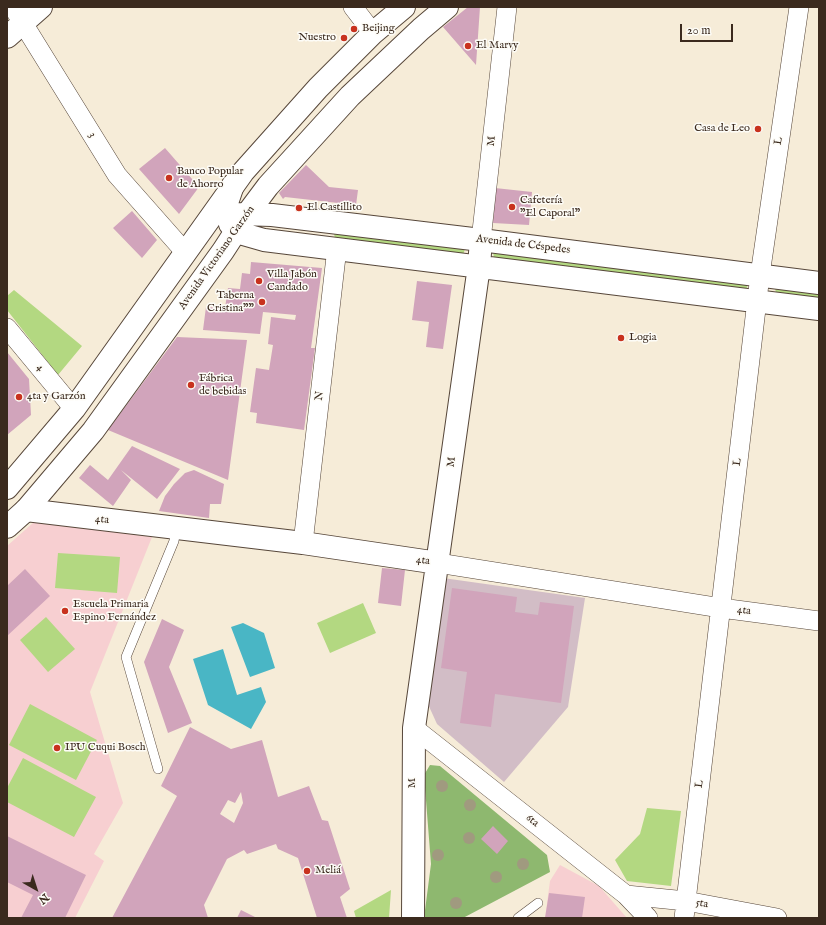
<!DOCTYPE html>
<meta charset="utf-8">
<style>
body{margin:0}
#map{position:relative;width:826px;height:925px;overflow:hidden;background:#f6ecd8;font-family:"IM FELL English",serif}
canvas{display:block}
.frame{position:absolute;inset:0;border:8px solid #3b2a1e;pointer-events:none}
.north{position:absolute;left:16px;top:869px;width:40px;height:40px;-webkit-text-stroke:3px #fdfcf7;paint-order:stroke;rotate:141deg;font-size:11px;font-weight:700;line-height:16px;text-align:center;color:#3b2a1e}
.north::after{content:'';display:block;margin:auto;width:14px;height:18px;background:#3b2a1e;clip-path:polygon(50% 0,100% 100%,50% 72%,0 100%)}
.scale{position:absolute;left:680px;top:24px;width:53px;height:18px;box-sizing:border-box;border:2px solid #3b2a1e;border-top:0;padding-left:5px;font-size:12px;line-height:14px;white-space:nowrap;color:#3b2a1e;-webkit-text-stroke:3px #fdfcf7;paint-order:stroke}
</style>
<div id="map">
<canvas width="826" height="925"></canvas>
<div class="frame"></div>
<div class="north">N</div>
<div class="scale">20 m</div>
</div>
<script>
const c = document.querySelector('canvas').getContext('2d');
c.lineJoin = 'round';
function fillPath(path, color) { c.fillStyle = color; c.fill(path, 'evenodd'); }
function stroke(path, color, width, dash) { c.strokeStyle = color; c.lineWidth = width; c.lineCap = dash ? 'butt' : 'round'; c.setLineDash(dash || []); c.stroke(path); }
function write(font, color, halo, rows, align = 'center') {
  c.font = font + ' "IM FELL English",serif'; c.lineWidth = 3; c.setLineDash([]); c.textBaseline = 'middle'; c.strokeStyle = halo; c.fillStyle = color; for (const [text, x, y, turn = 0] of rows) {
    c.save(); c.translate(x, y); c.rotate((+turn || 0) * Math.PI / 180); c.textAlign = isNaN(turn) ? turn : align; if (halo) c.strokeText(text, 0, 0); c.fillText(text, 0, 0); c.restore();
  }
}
const built = new Path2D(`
 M34 522 152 537 90 692 123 803 94 854 104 861 75 918H7V546Z
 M560 865 599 886 627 918H545L550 881Z`);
const industrial = new Path2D(`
 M443 578 585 598 568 707 504 782 437 724 427 702Z`);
const green = new Path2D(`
 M334 233 465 249 463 255 335 239Z
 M493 252 748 284 746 290 494 258Z
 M775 287 819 288V301L776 294Z
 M14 290 82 346 58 375 7 310V296Z
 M58 553 120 557 117 593 55 588Z
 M363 603 376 633 330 653 317 623Z
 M46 617 75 649 48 672 20 640Z
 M30 704 97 740 76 780 9 745Z
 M23 758 96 797 74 837 7 802V788Z
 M647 808 681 811 671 886 627 881 615 860 640 834Z
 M391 890 389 918H356L354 911Z`);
const forest = new Path2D(`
 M430 765 440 766 547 855 550 872 463 918H424L431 864 424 775Z`);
const water = new Path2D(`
 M243 623 264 633 275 668 250 677 231 627Z
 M223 649 237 695 261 687 266 702 251 729 208 705 193 659Z`);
const building = new Path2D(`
 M468 7H480L476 65 443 27Z
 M165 148 199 187 179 214 139 169Z
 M306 165 329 187 358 190 356 205 285 197 283 199 279 193Z
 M495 188 532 192 529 225 493 223Z
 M132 211 157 240 142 258 113 228Z
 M251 262 322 268 311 348H315L304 430 256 423 257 413 250 412 256 368 269 370 273 345 268 344 271 317 295 320 296 315 263 312 260 334 203 330 206 307 225 308 228 288 240 289 242 273 250 274Z
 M417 281 452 285 443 349 426 347 429 322 412 320Z
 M177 337 247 340 228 480 108 430Z
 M7 352 29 379 31 415 7 435Z
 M132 446 180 469 157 499 121 470 131 480 113 506 79 478 90 465 108 480Z
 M194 470 224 484 221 504H210L209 518 159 511 165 496 174 484 185 473Z
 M382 568 405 570 401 606 378 603Z
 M25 569 50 596 7 636V586Z
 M452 588 517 597 515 612 538 615 540 602 574 606 561 703 495 694 491 727 460 723 467 672 441 668Z
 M162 619 184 630 169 667 192 723 168 733 144 662Z
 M190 727 231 749 262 740 278 797 309 786 322 820 328 821 350 889 340 897 347 918H317L298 858 278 849 276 844 247 854 244 850 227 859 204 905 208 918H112L177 796 161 786ZM241 792 243 803 234 823 220 814 228 800 235 803Z
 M493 826 508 841 497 854 481 839Z
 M7 836 86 875 65 918H21L33 895 7 882Z
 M549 893 585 897 582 918H545Z
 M241 910 257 918H237Z`);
const lane = new Path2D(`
 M158 769 126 657 174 541 176 529
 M518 918 538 903`);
const street = new Path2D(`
 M13 7 117 175 185 252
 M353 7 373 33
 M481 240 507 7
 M7 328 74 409
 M303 543 337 248
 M438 563 721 608 819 621
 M414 728 626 895 648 918
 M626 895 686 901 777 918
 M684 918 760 275 799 7`);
const secondary = new Path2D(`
 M7 37 41 7
 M233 185 226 206 230 224 236 232 264 240 819 309
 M231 216 238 214 272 215 481 240 819 283
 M26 510 303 543 438 563
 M413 918 414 728 479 266 481 240`);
const primary = new Path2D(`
 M7 488 74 409 243 172 318 88 373 33 404 7
 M7 527 26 510 93 431 223 251 247 214 268 186 350 96 421 29 447 7`);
const trees = [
 [442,786],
 [470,805],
 [469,838],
 [438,855],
 [523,864],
 [496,877],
 [456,903]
];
const markers = [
 [354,29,4,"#c8321e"],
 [344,38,4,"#c8321e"],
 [468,46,4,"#c8321e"],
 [758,129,4,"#c8321e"],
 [169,178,4,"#c8321e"],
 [512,207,4,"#c8321e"],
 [299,208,4,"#c8321e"],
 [259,281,4,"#c8321e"],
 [262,302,4,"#c8321e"],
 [621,338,4,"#c8321e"],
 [191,385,4,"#c8321e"],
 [19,397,4,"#c8321e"],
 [65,611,4,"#c8321e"],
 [57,748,4,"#c8321e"],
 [307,871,4,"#c8321e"]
];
const poiNames = [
 ["Beijing",362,29],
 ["Nuestro",336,38,"right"],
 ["El Marvy",476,46],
 ["Casa de Leo",750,129,"right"],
 ["Banco Popular",177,172],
 ["de Ahorro",177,185],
 ["Cafetería",520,201],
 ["\"El Caporal\"",520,214],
 ["El Castillito",307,208],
 ["Villa Jabón",267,275],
 ["Candado",267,288],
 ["Taberna",254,296,"right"],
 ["Cristina\"\"",254,309,"right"],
 ["Logia",629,338],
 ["Fábrica",199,379],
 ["de bebidas",199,392],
 ["4ta y Garzón",27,397],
 ["Escuela Primaria",73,605],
 ["Espino Fernández",73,618],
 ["IPU Cuqui Bosch",65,748],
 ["Meliá",315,871]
];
const streetNames = [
 ["3",92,135,58],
 ["M",492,141,-84],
 ["L",779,141,-82],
 ["Avenida de Céspedes",523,245,7],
 ["Avenida Victoriano Garzón",217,258,-55],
 ["4",40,368,51],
 ["N",320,396,-83],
 ["M",452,462,-82],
 ["L",738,462,-83],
 ["4ta",102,520,7],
 ["4ta",423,561,8],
 ["4ta",744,611,8],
 ["M",413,783,-90],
 ["L",700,784,-83],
 ["6ta",532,821,38],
 ["5ta",702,904,10]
];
fillPath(built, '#f7cfd1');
fillPath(industrial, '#d2bdc6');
fillPath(green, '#b3d881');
fillPath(forest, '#8eb86f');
fillPath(water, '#49b6c5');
fillPath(building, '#d1a4bb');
stroke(lane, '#57473a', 10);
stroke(street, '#57473a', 20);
stroke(secondary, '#57473a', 24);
stroke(primary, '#57473a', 24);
stroke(lane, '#fff', 9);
stroke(street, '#fff', 19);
stroke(secondary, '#fff', 22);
stroke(primary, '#fff', 22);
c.fillStyle = '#a09a7f';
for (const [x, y] of trees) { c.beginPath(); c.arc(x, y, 6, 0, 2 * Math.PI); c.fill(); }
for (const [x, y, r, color] of markers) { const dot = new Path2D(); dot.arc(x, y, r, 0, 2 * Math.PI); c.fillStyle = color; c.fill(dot); stroke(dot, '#fdfcf7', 1.5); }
write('11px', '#3b2a1e', '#fdfcf7', poiNames, 'left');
write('11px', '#3b2a1e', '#fdfcf7', streetNames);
</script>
